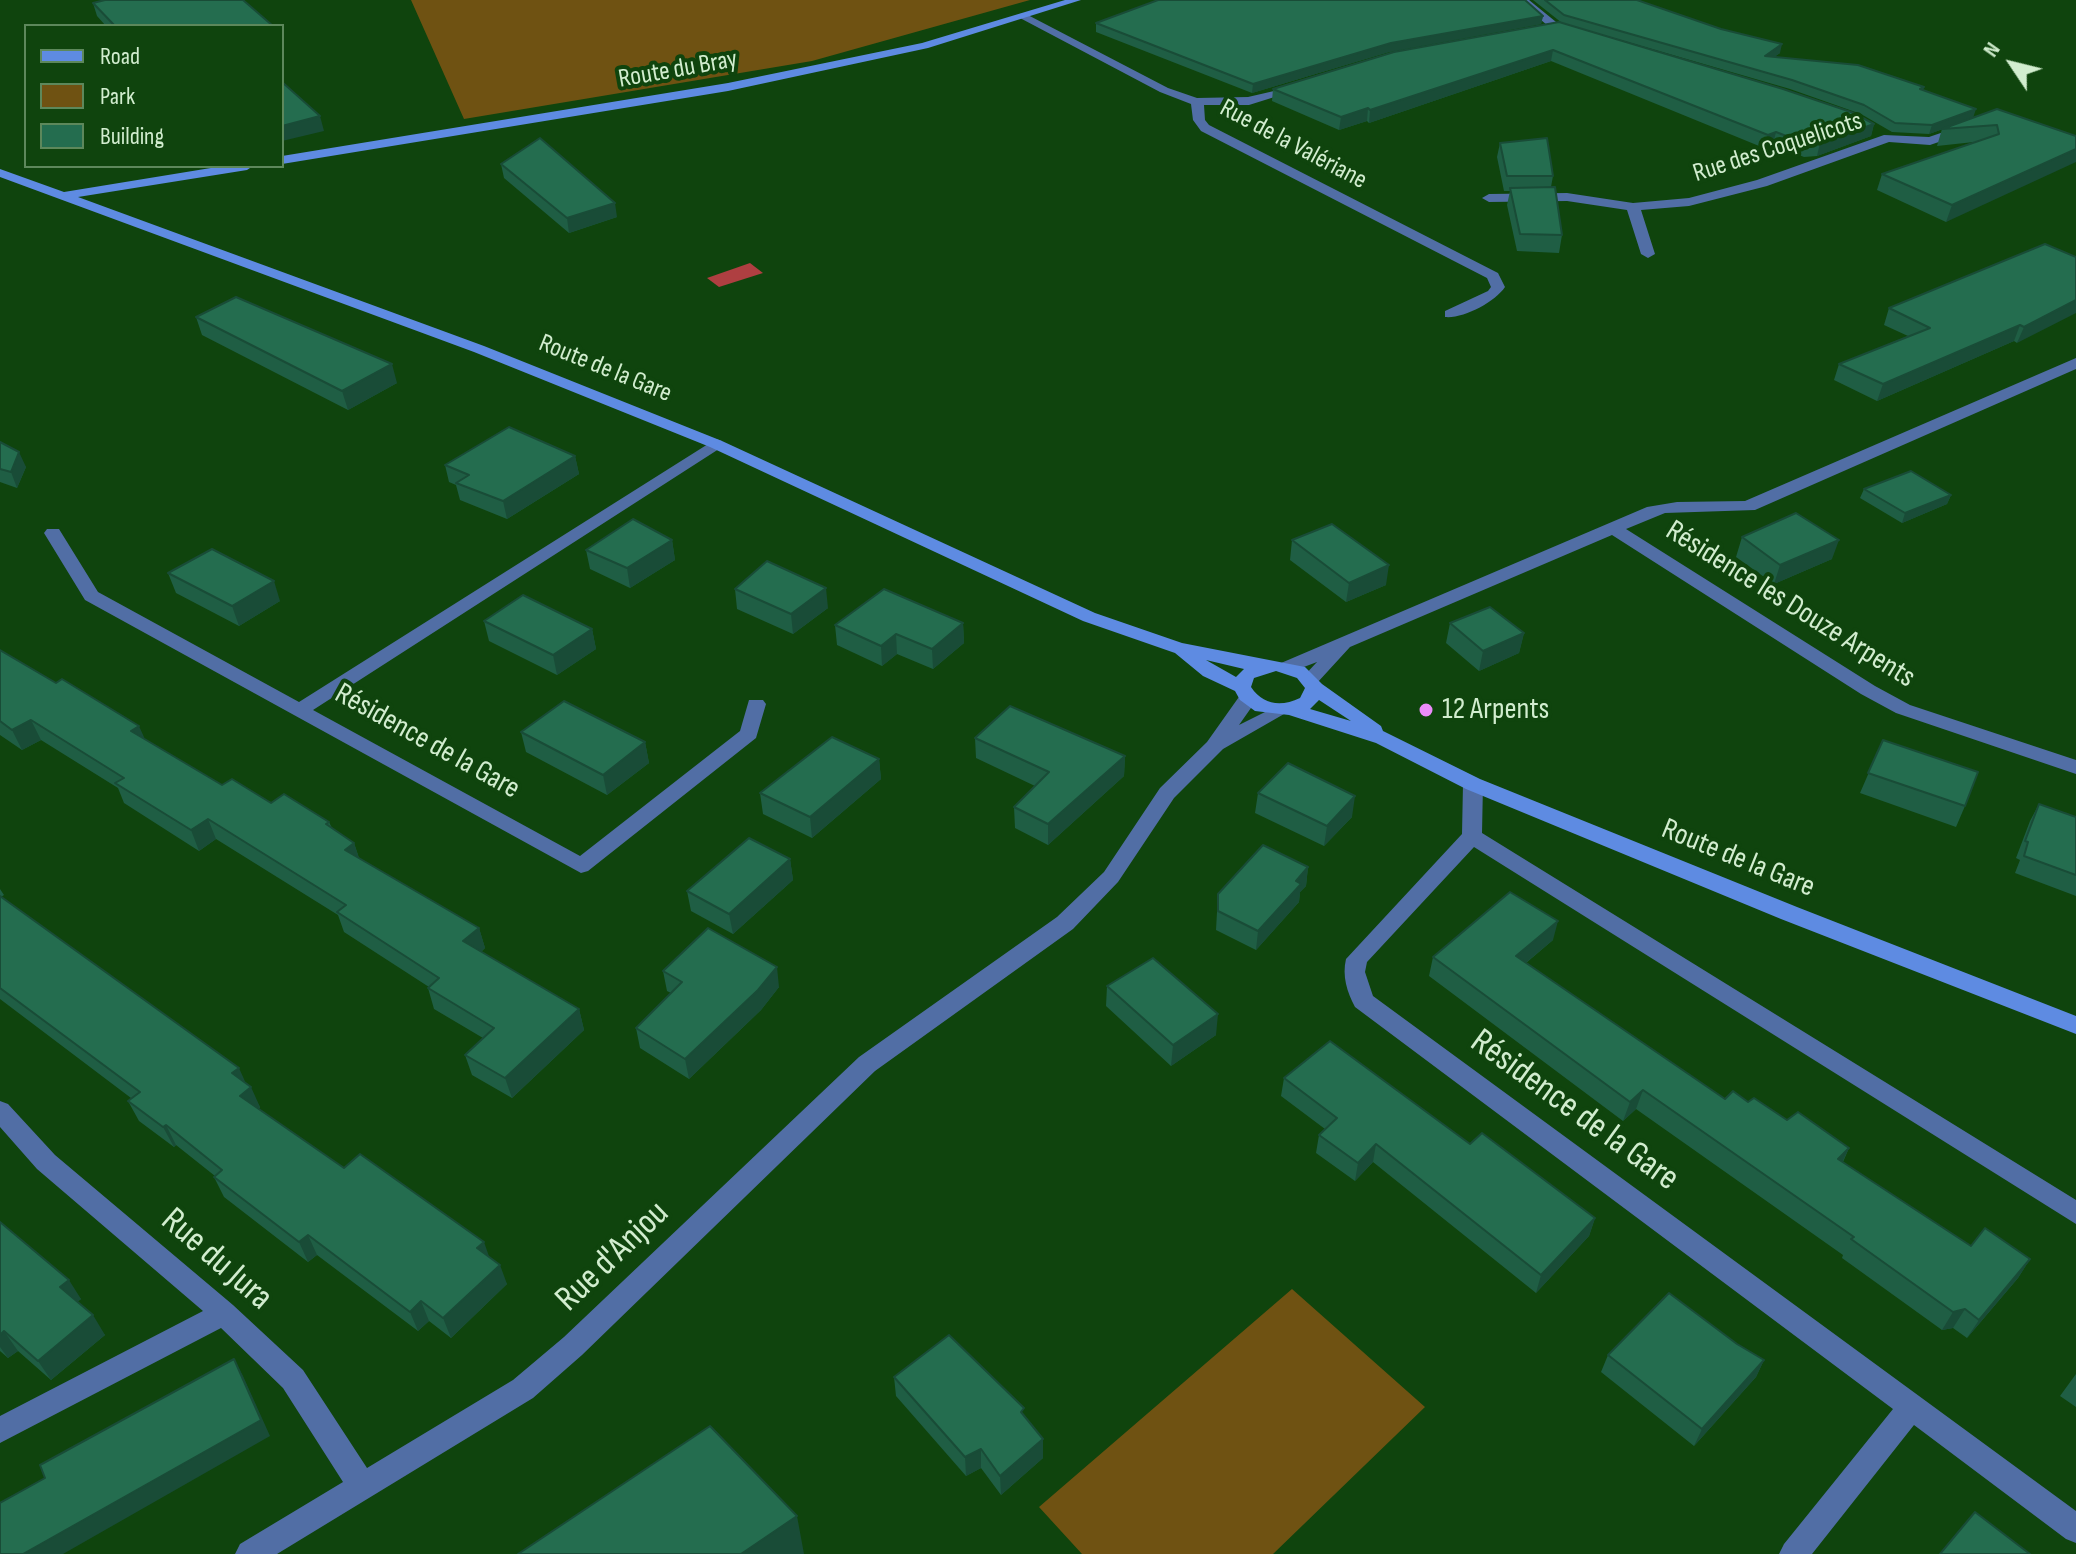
<!DOCTYPE html>
<meta charset="utf-8">
<style>
body{margin:0}
#map{position:relative;width:2076px;height:1554px;overflow:hidden;background:#0f440d;font-family:"Sofia Sans Condensed",sans-serif}
canvas{display:block}
.legend{position:absolute;left:24px;top:24px;width:260px;height:144px;box-sizing:border-box;background:#0f440d;border:2px solid #5d885b;margin:0;padding:10px 14px;list-style:none;font-size:24px;color:#d2edcf}
.legend li{display:flex;align-items:center;gap:16px;height:40px}
.legend b{width:40px;border:2px solid #5d885b}
.north{position:absolute;left:1972px;top:24px;width:80px;height:80px;-webkit-text-stroke:6px #0f440d;paint-order:stroke;rotate:305deg;font-size:22px;font-weight:700;line-height:32px;text-align:center;color:#d2edcf}
.north::after{content:'';display:block;margin:auto;width:28px;height:36px;background:#d2edcf;clip-path:polygon(50% 0,100% 100%,50% 72%,0 100%)}
</style>
<div id="map">
<canvas width="2076" height="1554"></canvas>
<ul class="legend">
<li><b style="height:10px;background:#5e8be2"></b>Road</li>
<li><b style="height:22px;background:#6f5212"></b>Park</li>
<li><b style="height:22px;background:#246d4f"></b>Building</li>
</ul>
<div class="north">N</div>
</div>
<script>
const c = document.querySelector('canvas').getContext('2d');
c.lineJoin = 'round';
function fillPath(path, color) { c.fillStyle = color; c.fill(path, 'evenodd'); }
function stroke(path, color, width, dash) { c.strokeStyle = color; c.lineWidth = width; c.lineCap = dash ? 'butt' : 'round'; c.setLineDash(dash || []); c.stroke(path); }
function write(font, color, halo, rows, align = 'center') {
  c.font = font + ' "Sofia Sans Condensed",sans-serif'; c.lineWidth = 8; c.setLineDash([]); c.textBaseline = 'middle'; c.strokeStyle = halo; c.fillStyle = color; for (const [text, x, y, turn = 0] of rows) {
    c.save(); c.translate(x, y); c.rotate((+turn || 0) * Math.PI / 180); c.textAlign = isNaN(turn) ? turn : align; if (halo) c.strokeText(text, 0, 0); c.fillText(text, 0, 0); c.restore();
  }
}
const green = new Path2D(`
 M411 0H1030L812 61 464 119Z
 M1292 1289 1425 1407 1273 1554H1082L1039 1507Z`);
const water = new Path2D(`
 M750 263 763 273 719 287 707 278Z`);
const street = new Path2D(`
 M1517 0H1529L1561 26 1581 34 1575 37 1553 30Z
 M1024 13 1168 88 1197 98 1248 97 1300 85V89L1249 105H1204L1205 120 1209 125 1498 273 1505 287C1495 302 1463 319 1445 317V311L1488 291 1491 287 1487 278 1201 131 1193 120 1191 104 1160 92 1020 18V14Z
 M1964 125 1970 129 1968 132 1930 145 1889 142 1767 186 1689 206 1641 210 1655 254 1648 258 1641 254 1627 210 1567 201 1489 202 1482 198 1489 194 1567 193 1633 203 1689 198 1757 180 1884 135 1929 137Z
 M2076 358V369L1755 510 1665 513 1626 529 1875 686 1910 705 2076 760V774L1896 713 1861 694 1612 535 1350 647 1317 683H1303L1301 679 1317 662 1288 673 1279 667 1281 663 1647 507 1677 502 1745 501Z
 M716 439 722 441V447L313 710 580 856 740 731 749 700H763L766 704 756 738 588 871 581 873 85 600 44 533 47 529H59L98 592 299 702Z
 M1248 692 1258 698 1239 725 1281 704 1291 710 1223 749 1174 798 1118 882 1073 929 875 1071 582 1355 533 1398 277 1554H235L240 1544 343 1482 283 1388 221 1328 0 1443V1416L203 1311 37 1169 0 1127V1101L8 1104 55 1155 233 1305 303 1370 367 1468 513 1380 564 1337 859 1057 1057 917 1104 872 1160 788 1207 742 1241 694Z
 M1473 777 1483 784 1482 833 2076 1200V1224L1474 847 1367 962 1365 972 1373 996 2076 1511V1543L2066 1539 1914 1425 1812 1554H1779L1784 1544 1893 1409 1355 1007C1347 992 1342 976 1346 959L1462 834 1463 784Z`);
const secondary = new Path2D(`
 M1065 0H1081L928 48 728 91 282 164V156L728 83 922 43Z
 M223 166H253L247 170 78 197 484 346 722 441 1095 613 1182 643 1305 667 1322 684 1381 726 1383 731 1480 779 1797 907 2076 1016V1034L1781 919 1466 789 1376 743 1289 715 1255 711 1240 700 1235 691 1203 676 1175 653 1083 621 710 447 474 352 0 177V169L64 192ZM1206 660 1244 669 1236 677ZM1276 671 1297 678 1305 688 1300 698C1281 707 1263 705 1251 687L1254 678ZM1319 700 1351 721 1310 709Z`);
const wall = new Path2D(`
 M1533 0H1637L1780 53 1774 57 1924 87 1923 90 1973 118 2076 136 1946 222 1877 190 1882 174 1974 142 1937 146 1942 129 1954 125 1929 134 1892 132 1861 114 1790 89 1562 23Z
 M93 3 273 26H106L97 16Z
 M1543 16 1541 24 1389 52 1252 93 1096 32V23Z
 M1559 22 1874 124 1871 136 1817 156 1804 157 1773 144 1764 148 1551 61 1369 123 1367 121 1339 130 1272 101 1273 89Z
 M1500 143 1553 176 1551 187 1562 235 1559 253 1517 251 1507 205 1510 191H1504L1497 157Z
 M501 164 617 217 569 233 504 178Z
 M2076 257 2017 343 2014 341 1877 401 1834 380 1839 364 1908 336 1884 325 1889 308Z
 M196 317 397 383 348 410 202 335Z
 M0 442 26 467 17 488 0 482Z
 M575 456 579 474 507 519 460 500 456 485 449 482 445 465Z
 M1864 489 1951 495 1947 504 1902 523 1860 498Z
 M1742 537 1832 559 1774 584 1736 557Z
 M672 540 675 560 630 588 590 569 586 550Z
 M1292 540 1386 585 1346 602 1290 560Z
 M168 573 280 601 239 626 176 593Z
 M735 589 828 608 793 634 737 609Z
 M484 621 592 629 596 649 557 675 489 641Z
 M963 623 964 643 933 669 897 654 882 666 837 645 835 625Z
 M1450 623 1524 633 1519 653 1479 671 1446 643Z
 M0 650 145 740 222 785 329 822 332 828 354 843 359 858 479 928 485 948 481 952 579 1009 584 1030 512 1098 472 1075 465 1055 483 1038 434 1009 428 988 429 987 344 932 338 915 216 839 199 851 124 803 118 788 41 740 22 750 0 735Z
 M521 732 645 742 649 763 607 795 526 752Z
 M975 738 1125 756 1124 776 1048 845 1015 828 1014 807 1035 786 976 758Z
 M1883 740 1965 806 1956 827 1860 793Z
 M879 759 881 779 812 838 763 814 760 793Z
 M1258 793 1352 817 1324 846 1255 813Z
 M2039 804 2076 817V896L2015 873 2020 860 2016 858 2030 821Z
 M790 859 793 880 733 934 691 911 687 891Z
 M1308 867 1306 886 1300 892 1299 902 1256 950 1216 930 1218 894Z
 M0 889 4 895 1 897 246 1083 260 1107 259 1109 344 1168 489 1257 507 1284 451 1338 429 1321 418 1331 317 1255 308 1262 224 1197 214 1177 215 1176 176 1145 174 1147 139 1121 128 1101 131 1098 0 999Z
 M1553 940 1526 963 1725 1099 1748 1102 1849 1148 1843 1162 1971 1246 2030 1259 2018 1278 1967 1338 1953 1328 1942 1330 1842 1258 1843 1255 1636 1109 1623 1121 1429 976 1433 957Z
 M663 971 779 987 761 1010 689 1079 640 1048 636 1028 671 993 667 991Z
 M1107 986 1216 1035 1171 1066 1106 1006Z
 M1284 1078 1470 1144 1595 1218 1589 1236 1536 1293 1373 1162 1355 1181 1316 1153 1319 1135 1325 1129 1281 1096Z
 M0 1222 81 1299 77 1302 105 1335 51 1380 18 1351 8 1358 0 1351Z
 M1737 1344 1764 1360 1756 1377 1694 1446 1601 1372 1608 1355Z
 M2076 1374V1407L2060 1396Z
 M894 1377 1024 1417 1043 1458 1001 1495 981 1468 966 1476 896 1396Z`);
const shadedWall = new Path2D(`
 M1543 16 1541 24 1389 52 1252 93 1253 84 1391 43Z
 M1782 44 1780 53 1763 65 1765 56Z
 M1553 50 1551 61 1369 123 1370 110Z
 M1368 108 1367 121 1339 130 1341 117Z
 M1976 109 1973 118 1929 134 1932 125Z
 M320 116 324 131 282 141V126Z
 M1874 124 1871 136 1817 156 1820 143Z
 M1776 132 1773 144 1764 148 1768 135Z
 M2076 149V162L1946 222 1952 205Z
 M615 203 617 217 569 233 567 218Z
 M2076 300V313L2017 343 2024 327Z
 M2020 325 2014 341 1877 401 1883 384Z
 M392 364 397 383 348 410 342 391Z
 M19 452 26 467 17 488 11 472Z
 M575 456 579 474 507 519 503 501Z
 M1951 495 1947 504 1902 523 1905 513Z
 M672 540 675 560 630 588 627 568Z
 M1839 540 1832 559 1774 584 1780 565Z
 M1389 565 1386 585 1346 602 1349 583Z
 M274 581 280 601 239 626 232 606Z
 M826 588 828 608 793 634 791 614Z
 M963 623 964 643 933 669 932 649Z
 M592 629 596 649 557 675 553 655Z
 M1524 633 1519 653 1479 671 1483 651Z
 M896 634 897 654 882 666 881 646Z
 M31 720 41 740 22 750 12 730Z
 M139 726 148 746 131 731Z
 M645 742 649 763 607 795 603 775Z
 M1125 756 1124 776 1048 845V824Z
 M879 759 881 779 812 838 810 817Z
 M1355 796 1352 817 1324 846 1327 826Z
 M208 819 216 839 199 851 191 830Z
 M354 843 361 864 345 850Z
 M790 859 793 880 733 934 729 914Z
 M1308 867 1306 886 1300 892 1299 902 1256 950 1258 931 1296 881Z
 M1558 921 1553 940 1511 975 1516 956Z
 M479 928 485 948 469 962 463 941Z
 M777 967 779 987 761 1010 689 1079 685 1059Z
 M579 1009 584 1030 512 1098 505 1078Z
 M1218 1014 1216 1035 1171 1066 1173 1045Z
 M239 1068 248 1088 232 1073Z
 M251 1087 260 1107 250 1116 240 1096Z
 M1643 1090 1636 1109 1623 1121 1630 1102Z
 M166 1125 176 1145 174 1147 163 1127Z
 M1376 1144 1373 1162 1355 1181 1358 1163Z
 M1849 1148 1840 1167 1838 1159Z
 M1595 1218 1589 1236 1536 1293 1541 1275Z
 M308 1235 317 1255 308 1262 299 1242Z
 M484 1242 491 1262 477 1248Z
 M2030 1259 2018 1278 1967 1338 1979 1320Z
 M500 1265 507 1284 451 1338 443 1318Z
 M69 1280 81 1299 72 1306 60 1287Z
 M421 1301 429 1321 418 1331 410 1312Z
 M1965 1309 1953 1328 1942 1330 1953 1312Z
 M93 1315 105 1335 51 1380 38 1361Z
 M4 1331 18 1351 8 1358 0 1347V1335Z
 M234 1359 243 1376 270 1436 63 1554H23Z
 M1764 1360 1756 1377 1694 1446 1702 1429Z
 M1043 1439V1458L1001 1495 1000 1476Z
 M981 1449V1468L966 1476 965 1457Z
 M797 1516 804 1554H741Z`);
const building = new Path2D(`
 M105 0H243L273 26H115L93 3Z
 M1158 0H1525L1543 16 1391 43 1253 84 1096 23Z
 M1545 0H1637L1721 29 1782 44 1765 56 1858 65 1924 87 1920 89 1976 109 1932 125 1895 123 1864 105 1792 80 1564 15Z
 M1559 22 1783 89 1854 113 1874 124 1820 143 1807 144 1776 132 1768 135 1553 50 1370 110 1368 108 1341 117 1273 89 1394 52Z
 M282 82 320 116 282 126Z
 M1997 109 2076 136V149L1952 205 1882 174 1999 134 1997 125 1942 129Z
 M540 138 615 203 567 218 501 164Z
 M1547 138 1553 176H1507L1500 143Z
 M1555 187 1562 235 1520 234 1510 188Z
 M2045 244 2076 257V300L2024 327 2020 325 1883 384 1839 364 1930 328 1889 308Z
 M236 297 392 364 342 391 196 317Z
 M509 427 575 456 503 501 456 483 469 475 445 465Z
 M0 442 19 452 11 472 0 469Z
 M1911 471 1951 495 1905 513 1864 489Z
 M1796 513 1839 540 1780 565 1742 537Z
 M633 519 672 540 627 568 586 550Z
 M1332 524 1389 565 1349 583 1292 540Z
 M212 549 274 581 232 606 168 573Z
 M767 561 826 588 791 614 735 589Z
 M884 589 963 623 932 649 896 634 881 646 835 625Z
 M523 595 592 629 553 655 484 621Z
 M1490 607 1524 633 1483 651 1450 623Z
 M0 650 56 683 62 679 139 726 131 731 222 785 232 779 271 803 284 794 329 822 326 824 354 843 345 850 479 928 463 941 579 1009 505 1078 465 1055 494 1028 428 988 439 978 337 912 346 905 208 819 191 830 115 783 124 778 31 720 12 730 0 721Z
 M564 701 645 742 603 775 521 732Z
 M1010 706 1125 756 1048 824 1014 807 1049 772 975 738Z
 M832 737 879 759 810 817 760 793Z
 M1883 740 1978 772 1965 806 1868 773Z
 M1288 763 1355 796 1327 826 1258 793Z
 M2039 804 2076 817V875L2024 856 2028 842 2025 841Z
 M749 838 790 859 729 914 687 891Z
 M1263 845 1308 867 1296 881 1301 884 1258 931 1218 911V894Z
 M1510 892 1558 921 1516 956 1725 1099 1733 1091 1748 1102 1754 1098 1787 1120 1798 1112 1849 1148 1838 1159 1971 1246 1985 1228 2030 1259 1979 1320 1965 1309 1953 1312 1851 1239 1854 1237 1643 1090 1630 1102 1433 957Z
 M0 896 239 1068 232 1073 251 1087 240 1096 344 1168 360 1154 484 1242 477 1248 500 1265 443 1318 421 1301 410 1312 308 1235 299 1242 214 1177 222 1170 166 1125 163 1127 128 1101 140 1092 0 988Z
 M708 928 777 967 758 990 685 1059 636 1028 682 982 663 971Z
 M1153 958 1218 1014 1173 1045 1107 986Z
 M1330 1041 1470 1144 1482 1133 1595 1218 1541 1275 1376 1144 1358 1163 1319 1135 1337 1118 1284 1078Z
 M0 1222 69 1280 60 1287 93 1315 38 1361 4 1331 0 1335Z
 M1669 1293 1737 1344 1764 1360 1702 1429 1608 1355Z
 M949 1335 1024 1408 1021 1412 1043 1439 1000 1476 981 1449 965 1457 894 1377Z
 M234 1359 261 1420 23 1554H0V1503L45 1478 40 1465Z
 M710 1426 797 1516 741 1554H518Z
 M1975 1512 2030 1554H1940Z`);
const markers = [
 [1426,710,8,"#ec8cfa"]
];
const farStreetnames = [
 ["Route du Bray",678,70,-10],
 ["Rue de la Valériane",1293,145,28],
 ["Rue des Coquelicots",1778,148,-18],
 ["Route de la Gare",605,369,22]
];
const streetNames = [
 ["Résidence les Douze Arpents",1790,605,32],
 ["Résidence de la Gare",427,742,29],
 ["Route de la Gare",1738,859,22]
];
const poiNames = [
 ["12 Arpents",1442,710]
];
const nearStreetnames = [
 ["Résidence de la Gare",1574,1111,36],
 ["Rue d'Anjou",613,1257,-44],
 ["Rue du Jura",216,1260,41]
];
fillPath(green, '#6f5212');
fillPath(water, '#af3f41');
fillPath(street, '#516ea5');
fillPath(secondary, '#5e8be2');
fillPath(wall, '#1f5e44');
fillPath(shadedWall, '#194c37');
fillPath(building, '#246d4f');
stroke(building, '#194c37', 2);
for (const [x, y, r, color] of markers) { const dot = new Path2D(); dot.arc(x, y, r, 0, 2 * Math.PI); c.fillStyle = color; c.fill(dot); stroke(dot, '#0f440d', 3); }
write('26px', '#d2edcf', '#0f440d', farStreetnames);
write('30px', '#d2edcf', '#0f440d', streetNames);
write('30px', '#d2edcf', '#0f440d', poiNames, 'left');
write('36px', '#d2edcf', '#0f440d', nearStreetnames);
</script>
